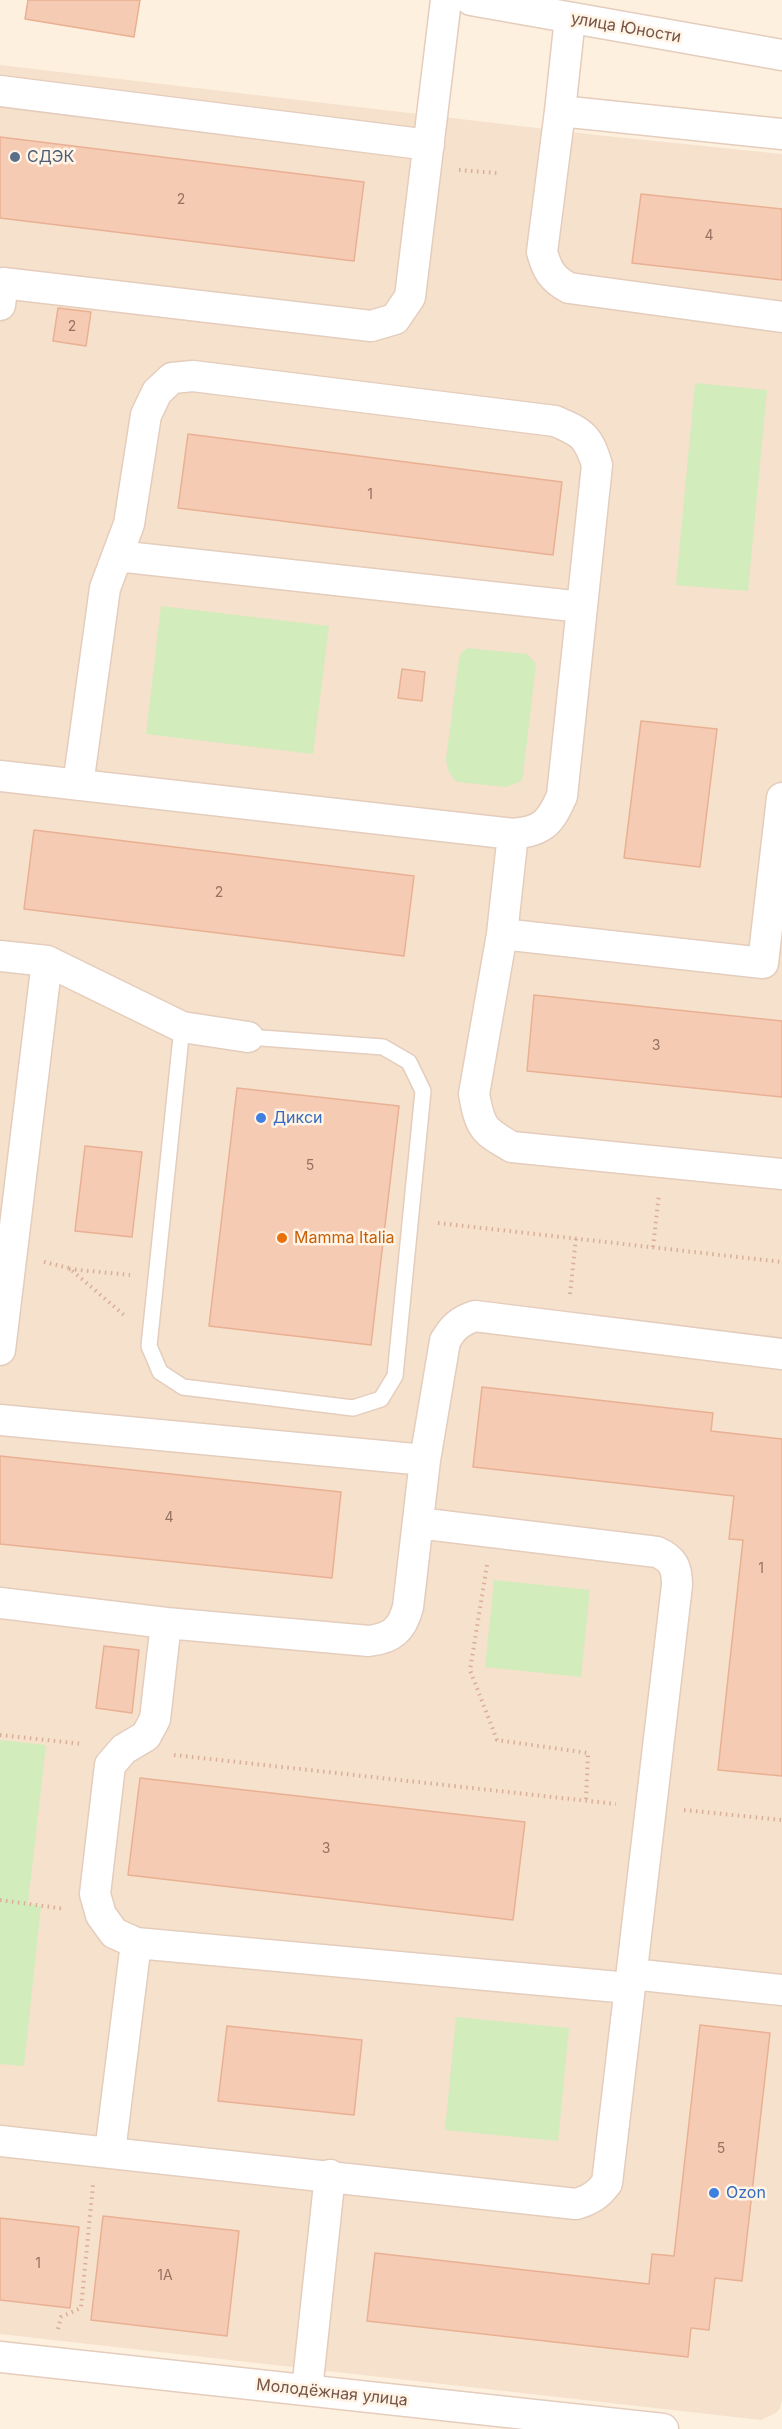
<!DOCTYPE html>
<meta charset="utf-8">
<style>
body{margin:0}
canvas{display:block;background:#fef0df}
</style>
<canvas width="782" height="2429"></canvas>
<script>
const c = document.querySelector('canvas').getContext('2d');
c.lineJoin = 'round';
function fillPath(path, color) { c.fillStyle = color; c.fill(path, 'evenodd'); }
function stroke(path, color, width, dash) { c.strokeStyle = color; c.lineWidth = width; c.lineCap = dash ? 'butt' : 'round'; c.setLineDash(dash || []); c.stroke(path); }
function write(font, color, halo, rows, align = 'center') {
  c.font = font + ' Inter,sans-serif'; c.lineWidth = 5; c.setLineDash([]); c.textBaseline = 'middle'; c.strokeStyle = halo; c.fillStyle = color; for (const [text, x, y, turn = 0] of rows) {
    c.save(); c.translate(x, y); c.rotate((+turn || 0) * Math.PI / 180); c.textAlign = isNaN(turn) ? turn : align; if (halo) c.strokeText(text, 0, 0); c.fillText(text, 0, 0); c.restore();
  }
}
const residential = new Path2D(`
 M0 65 597 135 782 154V2400L780 2409 776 2413 761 2420 0 2334Z`);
const green = new Path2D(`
 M695 383 767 390 748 591 676 585Z
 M161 606 329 626 313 754 146 734Z
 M468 648 527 654 536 664 523 776 520 782 506 787 458 782C449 775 447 769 446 759L459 658 462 652Z
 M494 1580 590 1590 581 1677 485 1667Z
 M0 1740 46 1745 28 1904 41 1906 24 2066 0 2064Z
 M456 2017 569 2028 558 2141 445 2130Z`);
const building = new Path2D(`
 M28 0H140L134 37 25 19Z
 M0 137 364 182 354 261 0 218Z
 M641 194 782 209V280L632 263Z
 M58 308 91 312 86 346 53 341Z
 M188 434 562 482 553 555 178 508Z
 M402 669 425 672 422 701 398 698Z
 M641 721 717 729 700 867 624 858Z
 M34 830 414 876 404 956 24 909Z
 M534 995 782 1021V1097L527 1071Z
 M237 1088 399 1106 371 1345 209 1326Z
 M85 1146 142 1152 132 1237 75 1231Z
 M482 1387 713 1413 711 1431 782 1439V1776L718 1770 743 1540 729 1539 734 1496 473 1467Z
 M0 1456 341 1492 332 1578 0 1544Z
 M104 1646 139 1650 132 1713 96 1708Z
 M140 1778 525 1822 513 1920 128 1875Z
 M700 2025 770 2033 742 2281 715 2278 709 2330 691 2328 688 2357 367 2321 375 2253 649 2284 652 2254 674 2256Z
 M227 2026 362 2040 354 2115 218 2101Z
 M103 2216 239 2231 227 2336 91 2320Z
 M0 2218 79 2227 70 2308 0 2300Z`);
const path = new Path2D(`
 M459 170 497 173
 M438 1223 782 1262
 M653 1247 659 1194
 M44 1262 69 1268 124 1315
 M69 1269 130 1275
 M570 1294 576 1238
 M487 1565 470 1670 497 1740 588 1753 586 1800
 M0 1735 83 1744
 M174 1755 616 1804
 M684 1810 782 1820
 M0 1900 65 1909
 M58 2329 61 2317 81 2308 93 2185`);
const lane = new Path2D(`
 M182 1027 149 1346 160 1372 183 1387 353 1408 381 1399 395 1376 423 1091 409 1062 383 1047 248 1037`);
const street = new Path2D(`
 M471 0 782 55
 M570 18 560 111 782 134
 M0 91 429 145
 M560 111 542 252C547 270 552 279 569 288L782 317
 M0 305 3 283 371 326 395 319 410 297 446 0
 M117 556 582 607
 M0 776 513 834 502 934
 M78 785 105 588 129 524 146 415 157 392 172 378 193 376 555 421C583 433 588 436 597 465L562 796C550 823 543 831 513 834
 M782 798 763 963 502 934 474 1094C480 1127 483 1131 512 1147L782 1174
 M0 956 47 961 0 1350
 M47 961 182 1027 248 1037
 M0 1420 425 1460
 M0 1603 166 1623 369 1641C392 1638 402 1630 408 1607L425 1460 445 1341C453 1327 460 1321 475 1316L782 1354
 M136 1943 629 1988
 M632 1974 782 1990
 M0 2141 576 2204C590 2200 598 2195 607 2183L677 1585C677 1567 673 1559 657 1552L418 1523
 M110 2152 136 1943 114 1933 101 1915 95 1894 110 1765 124 1749 146 1736 155 1719 166 1623
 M0 2357 663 2429
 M307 2390 330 2175`);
const markers = [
 [15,157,6,"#5c6f8a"],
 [261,1118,6,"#3f7fe0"],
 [282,1238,6,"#e8710a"],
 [714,2193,6,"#3f7fe0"]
];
const numberNames = [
 ["2",181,200],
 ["4",709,236],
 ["2",72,327],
 ["1",370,495],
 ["2",219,893],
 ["3",656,1046],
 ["5",310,1166],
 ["4",169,1518],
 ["1",761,1569],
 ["3",326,1849],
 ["5",721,2149],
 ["1",38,2264],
 ["1А",165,2276]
];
const streetNames = [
 ["улица Юности",626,28,10],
 ["Молодёжная улица",332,2393,6]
];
const serviceNames = [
 ["СДЭК",27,157]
];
const shopNames = [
 ["Дикси",273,1118],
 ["Ozon",726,2193]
];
const foodNames = [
 ["Mamma Italia",294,1238]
];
fillPath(residential, '#f6e1cc');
fillPath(green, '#d2ecbc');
fillPath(building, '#f5cbb4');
stroke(building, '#e9b093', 1.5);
stroke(lane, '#e4cdbd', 18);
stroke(street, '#e4cdbd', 33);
stroke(path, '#daae98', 4, [1.5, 4.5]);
stroke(lane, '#fff', 15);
stroke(street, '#fff', 30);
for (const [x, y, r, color] of markers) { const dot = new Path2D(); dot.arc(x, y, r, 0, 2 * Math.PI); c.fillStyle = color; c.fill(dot); stroke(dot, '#fff4e6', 2); }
write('14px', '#967261', null, numberNames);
write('16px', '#765445', '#fff4e6', streetNames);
write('16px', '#4e5e75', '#fff4e6', serviceNames, 'left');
write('16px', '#366cbe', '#fff4e6', shopNames, 'left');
write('16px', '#c56008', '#fff4e6', foodNames, 'left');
</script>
